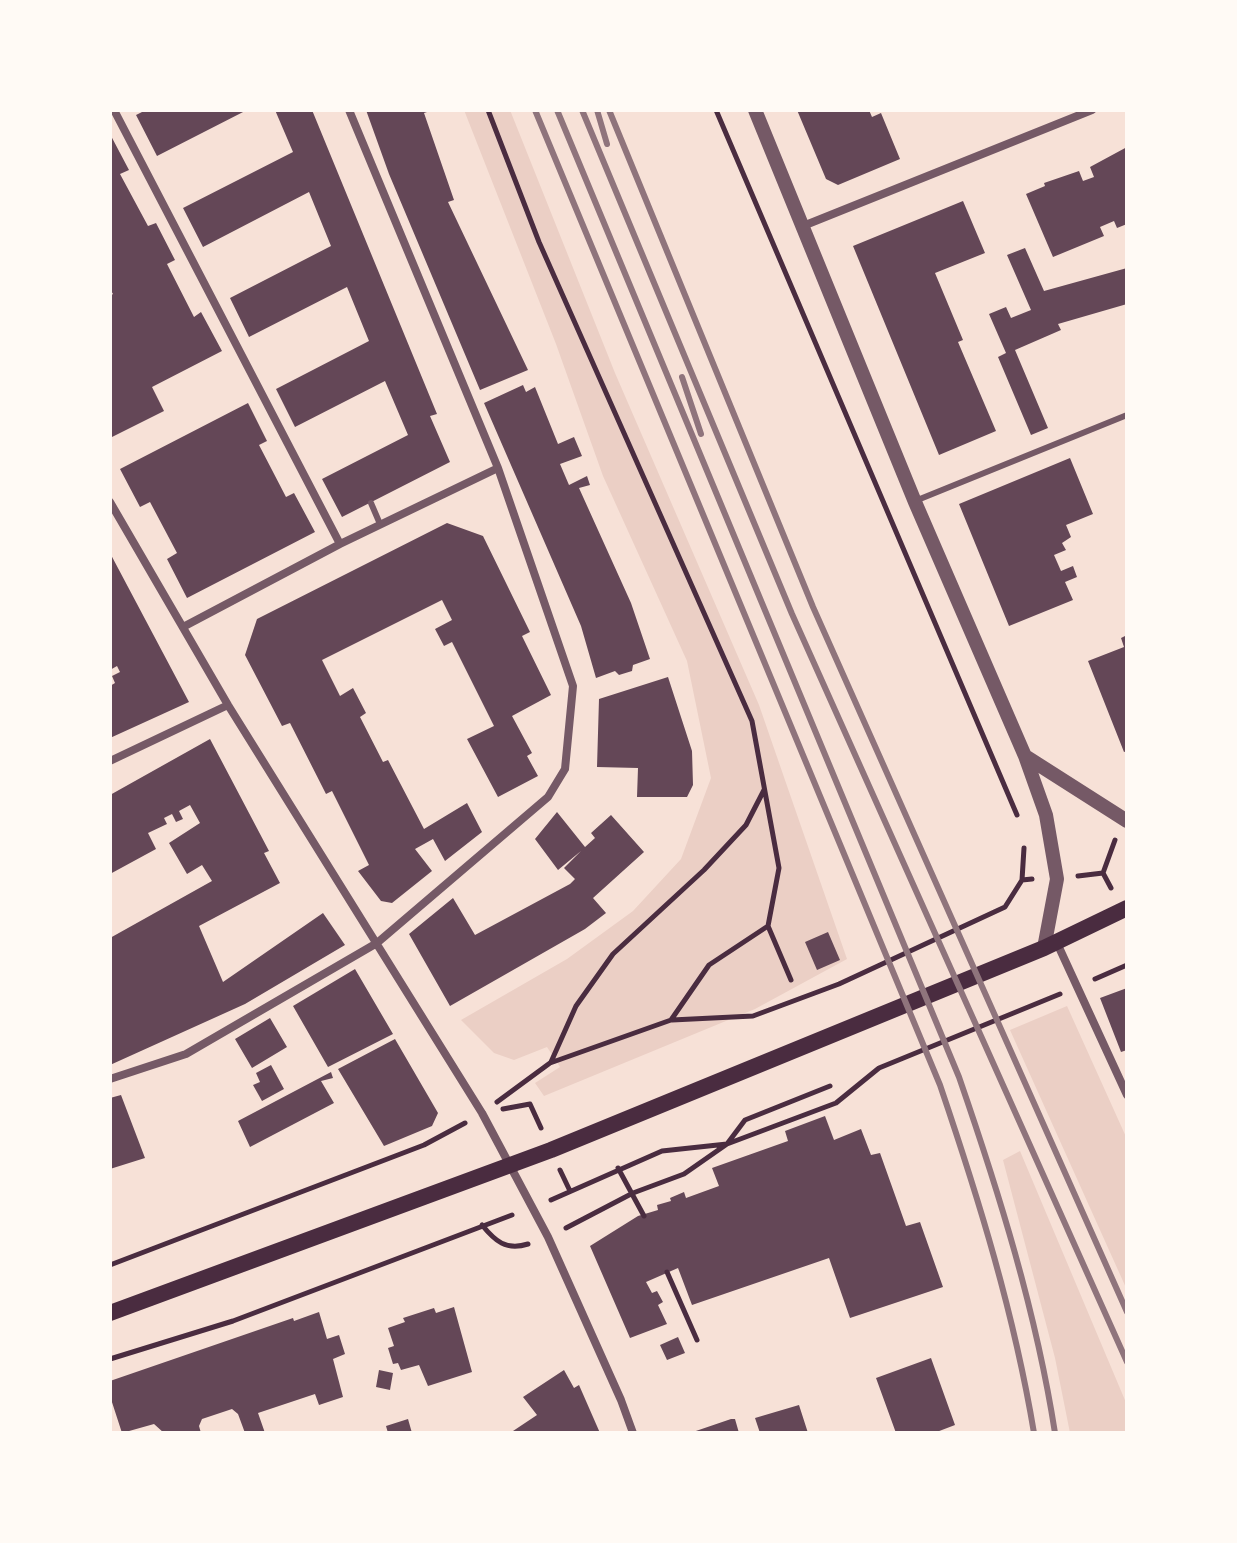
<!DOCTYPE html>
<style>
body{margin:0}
#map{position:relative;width:1237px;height:1543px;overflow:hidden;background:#f7e1d7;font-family:"Sofia Sans Condensed",sans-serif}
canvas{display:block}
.frame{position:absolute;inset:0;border:112px solid #fffaf5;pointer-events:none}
</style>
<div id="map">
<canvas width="1237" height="1543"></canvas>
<div class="frame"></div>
</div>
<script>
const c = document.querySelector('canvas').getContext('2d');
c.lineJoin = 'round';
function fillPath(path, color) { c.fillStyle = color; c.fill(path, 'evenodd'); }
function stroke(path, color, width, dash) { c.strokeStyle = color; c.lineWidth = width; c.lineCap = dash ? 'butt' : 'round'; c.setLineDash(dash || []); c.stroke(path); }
const green = new Path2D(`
 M464 110H510L615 373 759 705 847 959 755 1009 544 1096 535 1083 560 1067 547 1047 514 1060 494 1053 461 1020 567 959 633 911 681 859 711 778 687 661 603 476 556 344Z
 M1067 1006 1127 1139V1290L1010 1030Z
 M1020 1151 1127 1405V1433H1070L1055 1358 1003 1160Z`);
const building = new Path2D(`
 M146 110H247L157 156 136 115Z
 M275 110H312L437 414 430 416 450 462 342 517 322 479 408 435 385 381 295 427 276 389 369 341 347 287 249 337 230 298 331 246 309 192 203 247 183 208 293 152Z
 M366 110H433L424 113 454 200 448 202 528 370 480 390 389 174Z
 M797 110H869L872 117 881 113 900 159 838 185 826 179Z
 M110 134 129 170 120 174 148 226 156 223 175 260 167 264 194 317 201 312 222 351 152 387 164 411 110 438V296L113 294 110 289Z
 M1127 147V224L1117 228 1114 221 1100 227 1104 236 1053 257 1026 194 1045 186 1044 183 1079 171 1083 181 1094 177 1090 167Z
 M963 201 985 253 935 273 963 340 958 342 996 431 939 455 853 246Z
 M1025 248 1044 291 1127 268V304L1058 324 1061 330 1015 350 1048 428 1031 435 998 357 1006 353 989 314 1006 307 1011 318 1031 310 1007 255Z
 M523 385 526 392 535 387 558 444 574 437 582 456 560 464 569 485 587 476 590 485 579 488 631 603 650 659 633 665 632 671 619 675 615 671 596 678 581 626 484 403Z
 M248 403 267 441 259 445 272 470 286 497 294 493 315 532 187 598 167 559 177 553 150 502 140 507 120 469Z
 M1070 458 1093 514 1066 525 1071 537 1062 543 1066 550 1054 555 1061 571 1073 566 1077 577 1065 582 1073 600 1009 626 959 504Z
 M447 523 483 536 530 632 522 636 551 695 512 716 532 753 527 756 538 776 498 797 467 739 494 726 452 642 444 646 435 629 452 620 442 600 322 660 340 696 353 688 366 713 360 717 383 762 388 760 424 829 467 803 482 832 445 861 433 839 415 849 432 871 392 903 381 901 358 871 369 865 332 791 326 794 290 723 282 726 245 655 257 619Z
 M110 553 189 702 110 738V686L115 683 112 676 120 672 117 666 110 670Z
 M1127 635V751L1124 752 1088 661 1124 647 1121 638Z
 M668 677 692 751 693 785 687 797H637L638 768 597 767 599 699Z
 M210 739 269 851 264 853 280 883 199 926 223 982 323 913 345 945 245 1004 110 1065V938L212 881 202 865 187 874 169 843 200 823 190 805 179 811 183 819 176 822 172 814 164 818 167 824 148 833 156 849 110 874V795Z
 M557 812 585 847 595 838 591 833 611 815 644 852 593 898 606 913 585 929 450 1006 409 934 453 898 475 935 570 884 575 879 564 868 581 851 558 870 535 839Z
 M828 932 840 960 817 970 805 942Z
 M355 969 393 1034 328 1067 293 1006Z
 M1127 988V1050L1121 1052 1100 998Z
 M270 1018 287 1047 252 1068 235 1039Z
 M395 1039 438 1113 432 1126 384 1146 338 1069Z
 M271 1065 284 1089 262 1101 253 1085 260 1082 256 1073Z
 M331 1072 333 1078 321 1081 334 1103 250 1147 238 1121Z
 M121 1095 145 1158 110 1169V1098Z
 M825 1116 834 1140 861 1129 871 1155 880 1153 906 1226 920 1222 943 1287 850 1318 829 1258 692 1305 678 1268 646 1282 652 1293 657 1291 663 1302 658 1305 667 1324 630 1338 590 1246 638 1216 658 1210 657 1205 671 1201 670 1198 684 1192 686 1198 719 1186 712 1168 788 1141 785 1131Z
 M454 1307 472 1372 428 1386 419 1365 401 1370 398 1363 393 1364 388 1348 394 1346 388 1328 405 1322 403 1318 434 1308 436 1313Z
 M319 1312 327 1339 339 1335 345 1354 333 1359 343 1397 319 1405 315 1394 258 1413 265 1433H245L238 1414 232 1409 202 1419 199 1426 201 1433H164L154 1424 122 1433 110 1396V1381L293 1318 294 1321Z
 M678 1337 685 1353 667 1360 660 1345Z
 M931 1358 955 1425 934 1433H896L876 1378Z
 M379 1370 393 1373 390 1390 376 1387Z
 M564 1370 574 1388 579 1385 600 1433H510L537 1415 523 1397Z
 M799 1405 808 1433H760L755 1418Z
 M408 1419 412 1433H388L386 1426Z
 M735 1419 739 1433H690L731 1419Z`);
const path = new Path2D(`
 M488 110 539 242 752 721 779 868 768 926 791 980
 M716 110 1017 815
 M1024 848 1022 880 1032 879
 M1103 873 1115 840
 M1078 876 1103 873 1111 888
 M1095 979 1127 965
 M672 1020 753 1016 839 984 1005 907 1022 880
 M551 1062 576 1006 613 954 704 870 746 825 764 790
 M497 1102 550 1063 671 1020 709 965 768 926
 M503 1109 530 1104 541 1128
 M618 1168 644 1216
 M560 1170 570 1191
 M551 1200 662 1151 727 1144 836 1103 879 1068 1060 994
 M482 1225C495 1241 506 1251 528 1244
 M566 1228 633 1193 684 1174 727 1144 745 1120 830 1086
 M110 1265 424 1145 465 1123
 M667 1272 697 1340
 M110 1359 233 1321 512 1215`);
const service = new Path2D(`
 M915 501 1127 415
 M371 503 380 524`);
const minor = new Path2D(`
 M114 110 340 544
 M803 226 1092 110
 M110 502 228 705 482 1113 548 1237 621 1400 633 1433
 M183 627 340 544 498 468
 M110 761 228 705
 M1057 943 1127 1095
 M110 1079 186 1054 377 943 548 797 565 769 573 686 498 468 349 110`);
const tertiary = new Path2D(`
 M755 110 915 502 1025 756 1046 815 1057 879 1044 948
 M1025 756 1127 821`);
const secondary = new Path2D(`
 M110 1313 551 1150 1044 948 1127 908`);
const rail = new Path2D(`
 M535 110 940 1085C979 1200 1014 1313 1034 1433
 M557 110 959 1077C999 1193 1036 1311 1055 1433
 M582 110 792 614 1127 1362
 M597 110 607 144
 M609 110 813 607 1127 1312
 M682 377 701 434`);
fillPath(green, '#ebcfc5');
fillPath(building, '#644757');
stroke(path, '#4a2c40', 5);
stroke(service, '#755966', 6);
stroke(minor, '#755966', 8);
stroke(tertiary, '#755966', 14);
stroke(secondary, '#4a2c40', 16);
stroke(rail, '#8f747c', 6);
</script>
